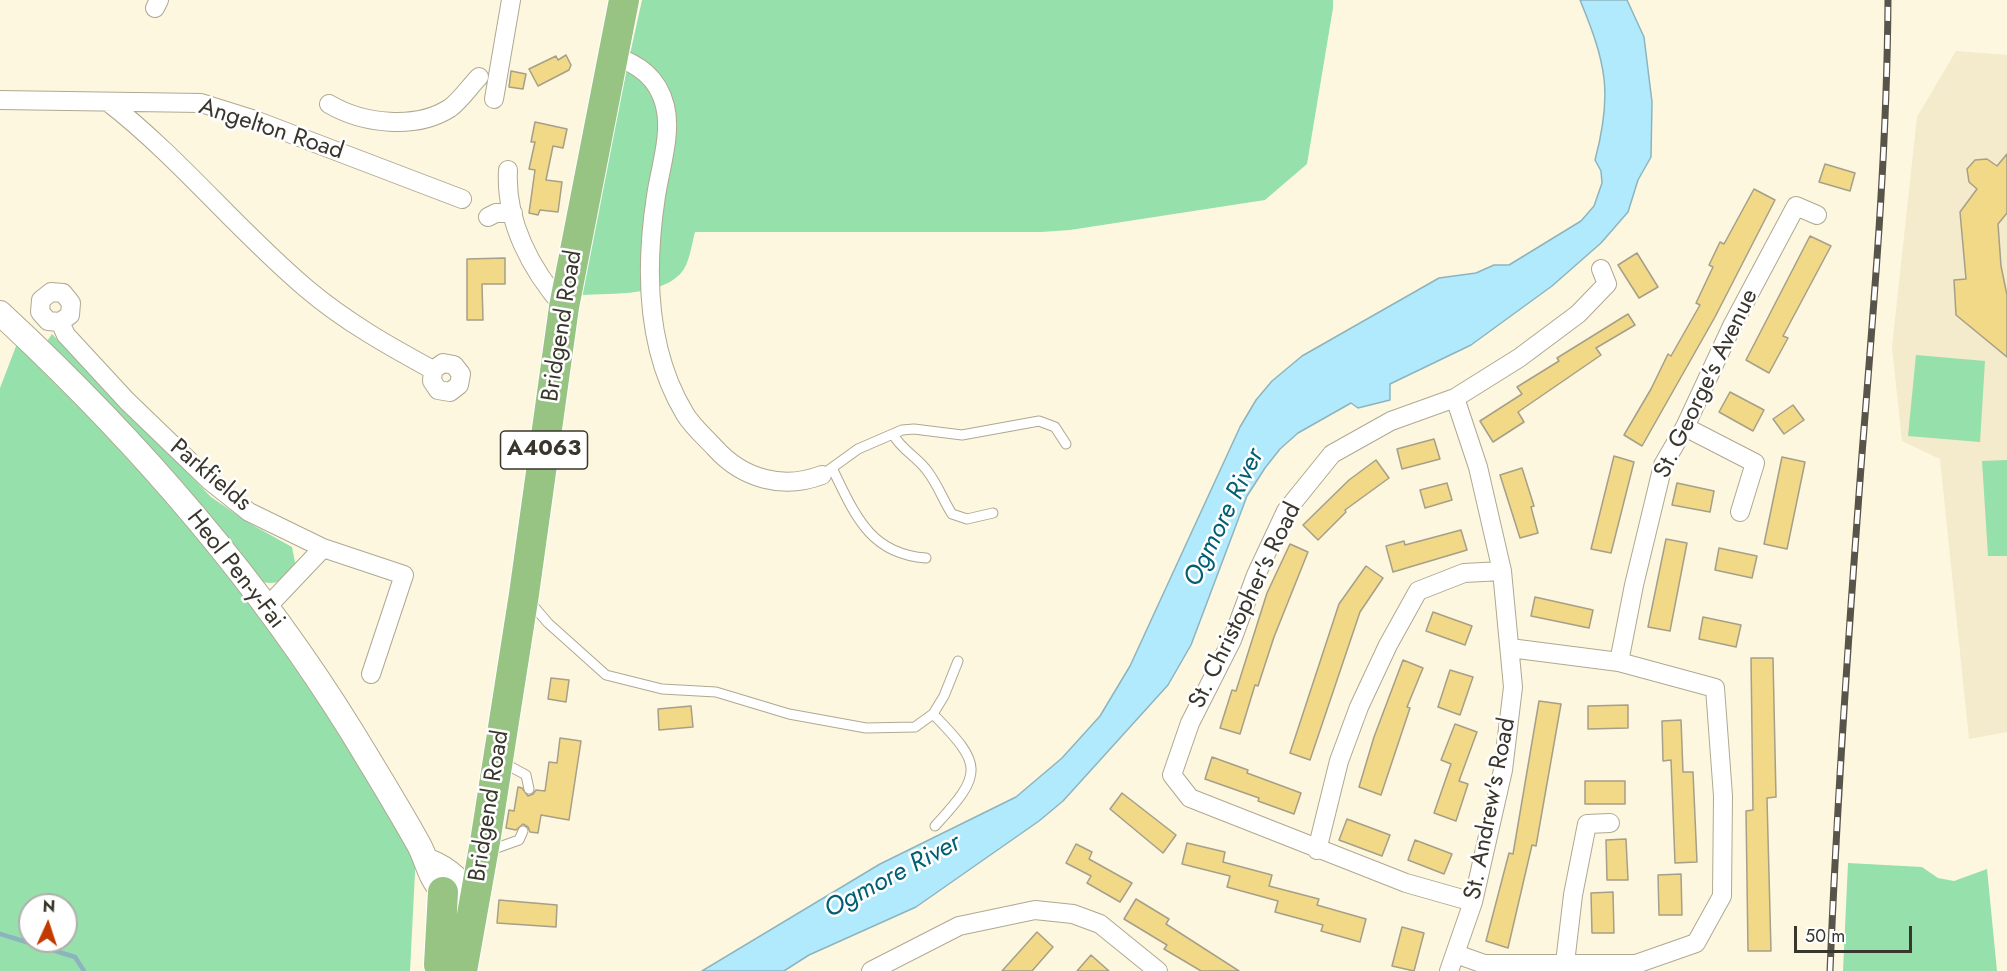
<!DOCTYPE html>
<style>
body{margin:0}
#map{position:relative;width:2007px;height:971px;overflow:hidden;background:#fef7df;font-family:Jost,sans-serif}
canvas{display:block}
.north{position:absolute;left:18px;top:893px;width:60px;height:60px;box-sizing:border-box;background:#fff;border:2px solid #b0afab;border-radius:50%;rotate:3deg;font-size:16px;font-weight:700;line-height:24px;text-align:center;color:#39362d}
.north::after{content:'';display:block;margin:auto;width:21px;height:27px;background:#c23a00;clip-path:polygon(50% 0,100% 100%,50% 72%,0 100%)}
.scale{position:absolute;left:1794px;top:926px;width:118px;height:27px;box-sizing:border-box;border:3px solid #39362d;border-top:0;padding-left:8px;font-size:18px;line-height:21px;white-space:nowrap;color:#39362d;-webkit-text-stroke:4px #fff;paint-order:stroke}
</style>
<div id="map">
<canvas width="2007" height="971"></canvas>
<div class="north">N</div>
<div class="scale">50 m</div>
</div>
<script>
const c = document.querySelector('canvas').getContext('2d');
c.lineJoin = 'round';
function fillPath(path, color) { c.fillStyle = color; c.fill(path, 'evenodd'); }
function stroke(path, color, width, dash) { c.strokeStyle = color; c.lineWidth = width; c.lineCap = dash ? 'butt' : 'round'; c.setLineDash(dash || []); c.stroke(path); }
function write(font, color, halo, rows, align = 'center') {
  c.font = font + ' Jost,sans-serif'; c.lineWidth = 5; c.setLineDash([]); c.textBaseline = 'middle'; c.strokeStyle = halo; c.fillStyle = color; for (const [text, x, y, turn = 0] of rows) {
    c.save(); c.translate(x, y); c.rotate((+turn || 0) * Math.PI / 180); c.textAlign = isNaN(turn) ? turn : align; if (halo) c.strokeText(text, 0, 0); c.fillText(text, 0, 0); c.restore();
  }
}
const built = new Path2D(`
 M1956 51 2007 55V732L1969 739 1940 459 1902 441 1892 347 1917 117Z`);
const green = new Path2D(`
 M642 0H1333V8L1307 164 1265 200 1070 230 1041 232H695C692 243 690 259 684 269 666 297 611 293 582 295L588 244Z
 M52 334 211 497 249 523 292 547 296 567C283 581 279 585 260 582L46 343Z
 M18 341 124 450 223 565 302 675 416 853 410 971H0V388ZM30 905H66V941H30Z
 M1916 355 1985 361 1980 442 1908 436Z
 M2007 460V556H1988L1982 461Z
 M1848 863 1922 867 1938 878 1954 881 1987 869 1997 971H1843Z`);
const water = new Path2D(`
 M1580 0H1627L1644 37 1652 102 1651 157 1638 180 1628 212 1601 243 1552 286 1471 345 1390 384V400L1358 408 1351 403 1298 433 1280 449 1265 468 1247 496 1191 645 1168 685 1063 801 1039 821 916 907 809 955 784 971H702L880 864 1016 797 1062 758 1100 716 1130 666 1240 427 1256 400 1272 381 1302 356 1439 278 1476 273 1494 265H1509L1581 221 1594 206 1602 183 1601 171 1595 160C1613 93 1606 63 1580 0Z`);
const stream = new Path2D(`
 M0 934 75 957 84 971`);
const building = new Path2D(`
 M566 55 571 65 569 70 538 86 529 69 556 56 558 60Z
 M511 71 526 74 523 89 509 87Z
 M535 122 567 129 563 148 553 146 546 180 562 182 558 212 540 210 538 215 529 213 535 170 529 169 535 142H531Z
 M2007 154V213L1998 224 2001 266 2007 295V357L1956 315 1954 280 1966 279 1960 212 1977 189 1969 182 1967 169 1975 160 1987 159 1997 166Z
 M1825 164 1855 173 1850 191 1819 182Z
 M1754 189 1775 200 1715 317 1642 446 1624 435 1651 389 1668 354 1671 356 1700 305 1696 303 1713 267 1709 265 1720 242 1724 244Z
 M1810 236 1831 246 1783 336 1788 338 1769 373 1746 360Z
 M1637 253 1658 287 1639 298 1618 265Z
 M505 258V284H482L483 320H467V259Z
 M1628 314 1635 325 1596 348 1601 355 1518 412 1524 422 1493 442 1480 421 1522 394 1517 387 1559 361 1557 358Z
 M1730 392 1764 410 1753 431 1719 412Z
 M1793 405 1804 420 1784 434 1773 419Z
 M1434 439 1440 459 1402 469 1397 449Z
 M1614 456 1634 462 1611 553 1591 549Z
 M1782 457 1805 462 1787 549 1764 544Z
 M1376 460 1389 478 1345 510 1346 512 1318 540 1303 525 1349 480Z
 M1522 468 1534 506 1531 507 1538 533 1520 538 1500 475Z
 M1447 483 1452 500 1425 508 1420 490Z
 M1677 483 1714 491 1710 512 1672 505Z
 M1461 530 1467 550 1393 572 1386 546 1404 541 1405 545Z
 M1666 539 1687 543 1670 631 1648 627Z
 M1290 544 1308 552 1274 637 1258 686 1255 685 1240 734 1220 728 1232 690 1236 691 1267 593Z
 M1719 548 1757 556 1752 578 1715 570Z
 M1366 566 1383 578 1360 612 1310 760 1290 753 1339 604Z
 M1535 597 1593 610 1589 628 1531 616Z
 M1433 612 1472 626 1465 645 1426 631Z
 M1703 617 1741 625 1736 647 1699 639Z
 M1751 658H1773L1776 797 1767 798 1771 951H1748L1746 811 1753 810Z
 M1403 660 1423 668 1407 707 1410 708 1381 795 1359 787 1374 737Z
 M1450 670 1473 677 1460 715 1438 707Z
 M551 678 569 680 566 702 548 699Z
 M1539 701 1561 704 1536 846 1532 845 1508 948 1486 941 1509 853 1513 854Z
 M1628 705V728L1588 729V706Z
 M691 706 693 727 659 730 658 709Z
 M1681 720 1683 772H1693L1697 862 1675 863 1671 760 1663 761 1662 721Z
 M1455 724 1477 732 1459 781 1468 784 1456 821 1434 813 1451 764 1441 760Z
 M560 738 581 741 569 820 541 815 538 833 530 832 528 827 523 824 516 830 506 828 509 810 514 811 518 787 522 788 528 796 533 794 536 790 545 791 549 762 557 763Z
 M1212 757 1248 770 1247 773 1301 793 1294 814 1258 801 1259 798 1205 779Z
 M1585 781H1625V804H1585Z
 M1122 793 1176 835 1163 853 1110 809Z
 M1347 819 1390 835 1382 856 1339 840Z
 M1626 839 1628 880H1607L1606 840Z
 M1415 840 1452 854 1444 874 1408 860Z
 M1187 843 1225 852 1223 862 1272 875 1269 886 1319 899 1317 905 1366 919 1360 942 1321 931 1323 925 1275 912 1278 901 1227 887 1230 876 1182 864Z
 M1076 844 1092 852 1089 859 1132 883 1120 902 1087 883 1091 876 1066 863Z
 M1681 874 1682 915H1659L1658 875Z
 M1613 892 1614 933H1592L1591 893Z
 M1136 899 1169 919 1166 924 1239 971H1201L1164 949 1167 945 1124 919Z
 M499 900 557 905 556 927 497 923Z
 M1402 927 1424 933 1414 971 1392 966Z
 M1037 932 1053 947 1032 971H1002Z
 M1091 955 1109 971H1077Z`);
const service = new Path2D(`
 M893 434C901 450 918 457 928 472 938 485 943 500 952 514L967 519 993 513
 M833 470C855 515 870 554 926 558
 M822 475 858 449 902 430 914 429 962 435 1039 421 1055 427 1066 444
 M530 602 548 623 606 675 662 689 716 692 789 714 866 728 915 727 933 714 944 696 958 661
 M933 714C983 765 984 773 935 826
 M502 762 526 775 529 789
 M488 851 519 840 523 831`);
const minor = new Path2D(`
 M155 8 159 0
 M612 55C638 64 658 77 665 106 672 133 660 169 656 196 645 268 646 350 685 414 692 426 705 437 715 448 743 479 783 490 822 475
 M494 99 511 0
 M0 100 201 103 252 119 462 199
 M108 102C180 158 237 230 307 289 346 322 389 346 433 370L432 381 438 390 450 392 459 385 461 374 454 365 443 363 433 370
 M329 104C363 124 416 130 450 108 461 100 470 86 479 77
 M508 170C505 221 531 270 564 307
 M488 217 496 213H513
 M60 322 48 321 40 312 41 300 51 292 63 293 71 303 70 315 60 322 66 335 127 401 210 481 249 512 323 548 267 607
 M1685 427 1755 463 1740 512
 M323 548 404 575 371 674
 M1619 662 1634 585 1663 465 1685 427 1732 326 1796 206 1817 215
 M1317 850 1339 761 1359 707 1388 645 1418 591 1464 573 1502 571
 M1473 902 1406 883 1190 798 1172 775 1190 723 1232 640 1256 575 1286 511 1332 454 1391 421 1455 398 1519 358 1578 314 1607 284 1601 269
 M1456 954 1484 964H1636L1696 943 1722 896 1723 796 1715 688 1619 662 1510 648
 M1565 963 1573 895 1587 824 1610 823
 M871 971 959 926 1035 910 1073 914 1100 924 1158 971
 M1449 971 1473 902 1503 770 1513 687 1502 571 1478 467 1455 398`);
const tertiary = new Path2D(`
 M0 313C134 437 256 577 352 732 375 770 398 807 419 845 427 860 430 878 441 889 448 897 465 899 475 903
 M428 861C450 869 462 883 475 903`);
const primary = new Path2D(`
 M442 971 439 965 443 892
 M462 971 486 836 524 594 564 307 624 0`);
const rail = new Path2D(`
 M1830 971C1837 798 1849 626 1862 454 1874 302 1887 152 1888 0`);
const shields = [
 [544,450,87]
];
const shieldNames = [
 ["A4063",544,450]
];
const streetNames = [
 ["Angelton Road",271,130,18],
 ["Bridgend Road",563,326,-81],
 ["St. George's Avenue",1707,384,-64],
 ["Parkfields",210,476,40],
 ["Heol Pen-y-Fai",235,570,52],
 ["St. Christopher's Road",1246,606,-64],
 ["Bridgend Road",490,806,-81],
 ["St. Andrew's Road",1491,809,-79]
];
const waterNames = [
 ["Ogmore River",1225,518,-64],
 ["Ogmore River",893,877,-28]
];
fillPath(built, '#f4eacc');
fillPath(green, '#96e0ab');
fillPath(water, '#b1eafc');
stroke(water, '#8db4be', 1.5);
stroke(stream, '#8db4be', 4.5);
fillPath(building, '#f1d987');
stroke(building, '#a69f89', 1.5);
stroke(service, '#afa892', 11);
stroke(minor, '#afa892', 20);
stroke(tertiary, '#afa892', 26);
stroke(primary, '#fff', 32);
stroke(service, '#fff', 9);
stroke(minor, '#fff', 18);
stroke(tertiary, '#fff', 24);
stroke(primary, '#97c483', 30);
stroke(rail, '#585449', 7);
stroke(rail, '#fff', 4.5, [14]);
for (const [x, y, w] of shields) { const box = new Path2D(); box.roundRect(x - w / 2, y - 19, w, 38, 4.5); c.fillStyle = '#fff'; c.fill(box); stroke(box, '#39362d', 1.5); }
write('bold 22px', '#39362d', null, shieldNames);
write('24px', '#39362d', '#fff', streetNames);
write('italic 26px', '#015f74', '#fff', waterNames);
</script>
